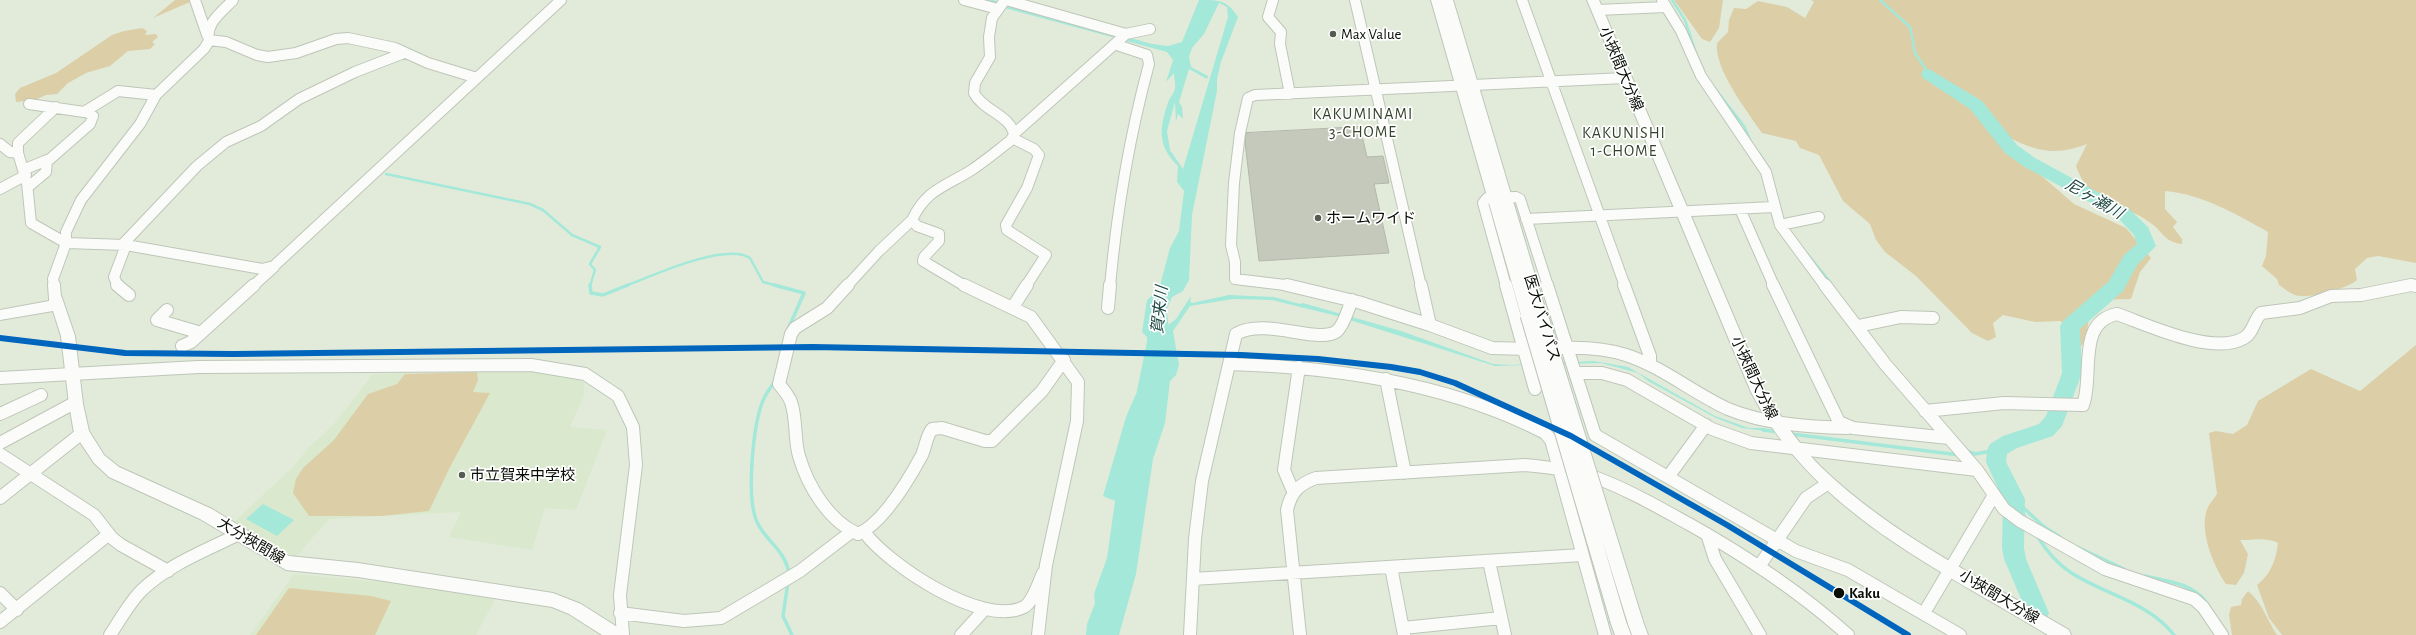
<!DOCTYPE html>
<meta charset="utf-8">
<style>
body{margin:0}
canvas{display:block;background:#e2ebda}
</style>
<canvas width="2416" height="635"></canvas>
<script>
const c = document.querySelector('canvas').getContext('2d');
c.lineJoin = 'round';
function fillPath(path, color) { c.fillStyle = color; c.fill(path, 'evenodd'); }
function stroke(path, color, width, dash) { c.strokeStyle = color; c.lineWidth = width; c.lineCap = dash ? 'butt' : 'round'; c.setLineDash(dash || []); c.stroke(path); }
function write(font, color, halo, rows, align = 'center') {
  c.font = font + ' "Alegreya Sans","Noto Sans JP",sans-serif'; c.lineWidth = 3.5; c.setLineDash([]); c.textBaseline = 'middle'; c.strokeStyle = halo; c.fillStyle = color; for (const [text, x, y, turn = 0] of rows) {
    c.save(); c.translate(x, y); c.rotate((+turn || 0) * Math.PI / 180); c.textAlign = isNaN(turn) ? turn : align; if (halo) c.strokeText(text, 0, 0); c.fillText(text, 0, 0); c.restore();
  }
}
const built = new Path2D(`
 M542 371 567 374 584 383V396L570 427 607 430 576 510 545 508 532 550 449 537 461 512 329 519 296 557 274 547 233 523 295 465 308 448 333 425 373 374Z
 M294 574 395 583 496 598 476 635H250Z`);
const green = new Path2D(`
 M175 0H191L190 2 153 18Z
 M1674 0H1723L1719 28 1710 42 1702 39Z
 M1811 0H2416V263L2378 256 2367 258 2355 269 2357 280C2349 288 2307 300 2295 295 2289 293 2284 288 2279 285L2277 279 2262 266 2266 256 2268 232C2236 214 2202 194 2165 191V209L2177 222 2173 227 2182 239V244C2163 241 2165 234 2152 224 2124 202 2090 207 2076 166L2087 144C2057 156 2035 152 2007 136L2013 147 2036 171 2074 204 2126 228 2151 258 2140 272 2131 299 2091 300 2086 341 2080 347 2072 339 2061 321 2035 322 2003 315 1993 323 1996 337 1988 341 1972 333 1916 276 1885 252 1876 240 1870 224 1843 201 1819 155 1800 148 1796 141 1762 133C1747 111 1714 69 1717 43L1728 32 1729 20 1734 8 1746 9 1758 1 1787 7 1805 18 1814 2Z
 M142 28 147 31 145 35 156 34 158 37 152 42 155 44 150 49 128 51 110 66 86 73 68 83 57 94 46 95 35 100 16 102 15 94 20 88 56 73 112 35 124 31Z
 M2416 345V635H2282L2269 618 2257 585C2271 574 2276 560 2278 543 2267 537 2254 540 2240 540L2248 554 2244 573 2236 585 2226 584C2213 565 2198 529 2208 507 2210 502 2215 498 2217 494L2209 433 2216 431 2233 434 2247 425 2258 401 2311 369 2360 391Z
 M477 372 478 380 473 392 490 393 450 467 429 511 381 516H309L293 493 296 479 303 468 334 440 368 394 397 384 405 374Z
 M289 588 371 596 391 601 375 635H256Z
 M2248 591C2262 602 2267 620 2277 635H2232L2229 615 2231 607 2241 605 2242 599Z`);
const water = new Path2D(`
 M975 0H993L1152 44 1168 46 1182 42 1199 0C1220 0 1227 0 1238 17L1221 62 1217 79V91L1192 215 1189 280 1183 291 1172 297 1162 320 1168 325 1176 319 1191 296 1190 302 1192 303 1229 295 1274 297 1300 304 1303 303 1401 331 1493 364 1511 365 1594 361 1628 367 1715 416 1749 428H1765L1766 431 1742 428 1716 418 1648 381 1638 373 1601 363 1495 366 1337 316 1272 300 1233 299 1190 306 1173 331 1179 365 1176 375 1170 381 1165 423 1153 459 1136 574 1119 635H1086L1087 624 1095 603 1094 594 1107 558 1115 501 1103 496 1126 417 1135 396 1145 383 1156 375 1162 365 1161 345 1149 339 1142 332 1147 300 1159 289 1170 248 1179 231 1184 191 1177 182 1178 166C1157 146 1159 127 1169 100 1171 96 1174 93 1175 89 1176 84 1174 78 1174 73L1166 82 1173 60 1167 52ZM1219 3 1227 7 1228 17 1183 169 1170 150 1167 131 1175 102 1176 122 1178 114 1183 119 1182 107 1179 102 1189 69 1207 79 1208 76 1191 67 1189 57 1192 48 1204 34Z
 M263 504 294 520 277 536 246 519Z`);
const streamFar1 = new Path2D(`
 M1672 0 1685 20 1697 56
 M1880 0 1910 27 1915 53 1929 74
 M1714 87 1744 126 1752 144
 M1759 153 1770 170
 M386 174 530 204 543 210 572 235 600 247 590 264 595 270 590 286
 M1806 252 1831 283
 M626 286C651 276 725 242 750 258L763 282 778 286`);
const stream = new Path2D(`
 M590 285 591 293 603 295 628 285
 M774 285 804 293 789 327
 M774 382C770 389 764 396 762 403 753 428 746 498 757 522 766 542 784 548 789 573
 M1763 430 1779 432
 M1791 434 1960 455
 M1967 451 1975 454 1997 450
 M2014 499 2043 526 2060 537
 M2016 502 2026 519
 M2037 536C2046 550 2056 563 2070 572 2103 594 2149 602 2174 635
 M2077 547 2124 569
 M2145 576C2166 581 2192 583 2206 602
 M788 582 783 616 792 635`);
const river = new Path2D(`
 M1929 69 1982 101 2017 145 2035 158 2129 209 2148 227 2156 246 2137 265 2123 291 2080 329 2082 373 2062 426 2053 436 2017 448 2007 454 2006 462 2025 499 2024 548 2026 559 2049 613 2046 620 2038 623 2030 620 2004 559 2002 548 2003 499 1986 462 1987 450 1990 444 2003 436 2039 424 2046 416 2062 373 2060 326 2063 321 2109 281 2124 255 2137 244 2134 235 2117 217 2023 166 2005 153 1970 109 1923 78 1921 74 1923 70Z
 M1159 310 1166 312C1174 327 1158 386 1154 405L1151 411 1144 413 1137 411 1134 405 1146 347 1150 317 1152 312Z`);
const building = new Path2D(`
 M1360 127 1367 157 1383 156 1389 183 1374 184 1389 253 1259 261 1245 142 1246 133Z`);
const minorFar1 = new Path2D(`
 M195 0 207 35
 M964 0 998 9
 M1006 0 1126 34 1150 29
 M1273 0 1268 17 1281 32 1280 44 1290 94
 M1355 0 1421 286
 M1522 0 1625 286
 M1662 0 1681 31 1701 76 1766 172 1780 225 1825 286
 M1597 10 1666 7
 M209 40 226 42 257 55 268 57 296 53 336 39 348 38 395 48 428 63 477 78
 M29 104 84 112 118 91 156 95
 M56 107 18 143V153L27 183 31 223 66 243
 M1015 133 1126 34
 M1012 138 1034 149 1039 155 1027 188 1006 225 1007 230 1046 255 1026 286
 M0 144 10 152 18 153
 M25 169 50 159 90 124 93 116 86 112
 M28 187 46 172 47 160
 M0 189 26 175
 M1740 209 1774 286
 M1526 219 1774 207
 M1780 225 1819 217
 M66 243V232L81 200 140 124 156 95 204 49 209 41C205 23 222 12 233 0
 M123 244 197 166 226 142 261 126 299 99 355 72 404 53
 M54 286 53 279 66 243 126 245 262 269 274 266 561 0
 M118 286 114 277 126 245
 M253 286 274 267
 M847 286 879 251 912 220
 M965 286 923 261 924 257 939 241V234L917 226 912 220C926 190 944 187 970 171 984 162 997 151 1010 141L1014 135C1011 115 983 111 974 93L975 83 990 57 989 37 992 18 1005 0
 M1110 286C1117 210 1129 138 1149 64L1147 55 1117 45
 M1293 286 1235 279V262L1231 245 1234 183 1240 133 1248 98 1255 95 1625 78
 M1506 286 1483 203 1487 198 1516 197 1520 199 1548 286
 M2406 286H2416`);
const minor = new Path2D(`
 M54 285 55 298
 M117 285 129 295
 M848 285 827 308 795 328 791 334 779 384C783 389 789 396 791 402 797 419 794 439 799 456 808 487 829 521 858 534 883 523 909 479 922 455 926 446 926 437 932 429L942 428 985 441H992L1042 391 1064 360
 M964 285 1031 317 1078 382 1077 421 1046 565 1038 635
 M1287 285 1358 302 1430 325
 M1421 285 1430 325 1492 348 1529 349
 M1506 285 1535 389
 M1547 285 1595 435 1796 551 1848 570 1960 635
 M1624 285 1650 356V365
 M1773 285 1839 422 1853 428 1949 438
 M1825 285 1885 364 1977 470 2004 509 2020 521 2105 569 2194 599 2203 607 2222 635
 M1013 307 1027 285
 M1108 308 1110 285
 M167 310 157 320 201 333
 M1858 326 1901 317 1933 318
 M182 346 191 342 254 285
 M1560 348C1582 347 1605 348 1626 355 1663 367 1693 393 1728 409 1764 424 1809 427 1848 428
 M1229 364C1336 367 1449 383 1545 433L1551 440 1605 635
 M1575 373H1602L1627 380 1712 429 1751 443 1977 470
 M0 378 198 367 531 365 585 374 618 396 633 427 636 465 620 595 623 635
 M1386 379 1405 473
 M1925 411 2004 403 2083 405C2094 376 2076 322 2117 314 2148 325 2213 356 2244 338 2253 333 2254 320 2261 313L2300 308 2331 296 2361 295 2411 285 2416 286
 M0 414 41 395
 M0 443 76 402
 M0 454 94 515 112 538 121 545 168 571
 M1668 477 1706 425
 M1293 491 1284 470 1299 367
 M0 498 82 433
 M865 533C889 565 983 628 1024 607 1033 602 1039 582 1043 573
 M1707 534 1715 559 1760 635
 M1489 561 1505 635
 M1760 565 1806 498 1827 484
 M1391 567 1404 635
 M1193 579 1582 555
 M0 593 17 610
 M620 613 684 621 721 618 800 571 851 532
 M1924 613 1994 495
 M0 622 109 534
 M1403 628 1501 618
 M110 635C120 620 129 603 142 590 169 564 207 550 239 534
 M961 635 985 609
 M1190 635 1195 539 1202 481 1236 334C1265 317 1320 345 1337 331 1344 325 1348 309 1352 300
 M1300 635 1287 510C1291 492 1299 484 1316 478L1525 465C1548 467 1571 470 1594 477 1627 489 1658 507 1689 524 1746 556 1799 591 1848 635`);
const major = new Path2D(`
 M1431 0H1453L1547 315 1545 319 1540 320 1534 317 1528 320 1523 319 1521 315Z
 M1587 0H1599L1765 390C1781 418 1799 445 1822 468 1893 536 1985 580 2069 630L2071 635H2048C1938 568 1812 512 1751 392Z
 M55 293 60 294 62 298 75 336 83 404 89 431 104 455 119 467 212 509 289 556 358 563 553 593 581 604 622 630 624 635H602L569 614 552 607 358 577 286 570 200 519 109 477 94 463 74 433 69 404 61 336 53 311 0 320V310L49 301 50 294Z
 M1618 613 1624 616 1631 635H1615L1610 621 1612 616Z
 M1635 613 1641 616 1648 635H1632L1627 621 1629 616Z`);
const majorBridge = new Path2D(`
 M1528 315 1618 621
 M1540 315 1635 621`);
const rail1 = new Path2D(`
 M0 338 125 353 234 354 813 347 1241 355 1318 359 1391 367 1420 372 1455 383 1571 436 1727 525 1908 635`);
const markers = [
 [1333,34,4,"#545b50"],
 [1318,218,4,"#545b50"],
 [462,475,4,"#545b50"],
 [1839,593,6,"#080d05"]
];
const poiNames = [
 ["Max Value",1341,34],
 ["ホームワイド",1326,218],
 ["市立賀来中学校",470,475]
];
const streetNames = [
 ["小挾間大分線",1621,69,67],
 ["医大バイパス",1542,318,73],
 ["小挾間大分線",1754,378,65],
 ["大分挾間線",251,541,31],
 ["小挾間大分線",1999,597,31]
];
const stopNames = [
 ["Kaku",1849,593]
];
const neighbourhoodNames = [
 ["KAKUMINAMI",1363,114],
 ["3-CHOME",1363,132],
 ["KAKUNISHI",1624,133],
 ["1-CHOME",1624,151]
];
const waterNames = [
 ["尼ヶ瀬川",2094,199,30],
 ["賀来川",1160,310,-84]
];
fillPath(built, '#dae9cd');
fillPath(green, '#dccea7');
fillPath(water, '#a4e8d9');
stroke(streamFar1, '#a4e8d9', 2.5);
stroke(stream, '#a4e8d9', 3.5);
fillPath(river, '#a4e8d9');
fillPath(building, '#c5c9bb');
stroke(building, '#b3b7a9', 1);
stroke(minorFar1, '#bec6b9', 12);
stroke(minor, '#bec6b9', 14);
stroke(major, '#bec6b9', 2);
stroke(minorFar1, '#fbfcf9', 10);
stroke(minor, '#fbfcf9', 12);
fillPath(major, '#fbfcf9');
stroke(majorBridge, '#bec6b9', 17, []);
stroke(majorBridge, '#fbfcf9', 15);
stroke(rail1, '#0065bd', 6);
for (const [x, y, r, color] of markers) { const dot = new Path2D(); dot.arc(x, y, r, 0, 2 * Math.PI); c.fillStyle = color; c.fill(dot); stroke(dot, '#fff', 1.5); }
write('15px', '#080d05', '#fff', poiNames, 'left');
write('15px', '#080d05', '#fff', streetNames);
write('bold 15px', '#080d05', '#fff', stopNames, 'left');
c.letterSpacing = '1px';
write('16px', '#36432c', '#fff', neighbourhoodNames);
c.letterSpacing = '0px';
write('italic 16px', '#204a44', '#fff', waterNames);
</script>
